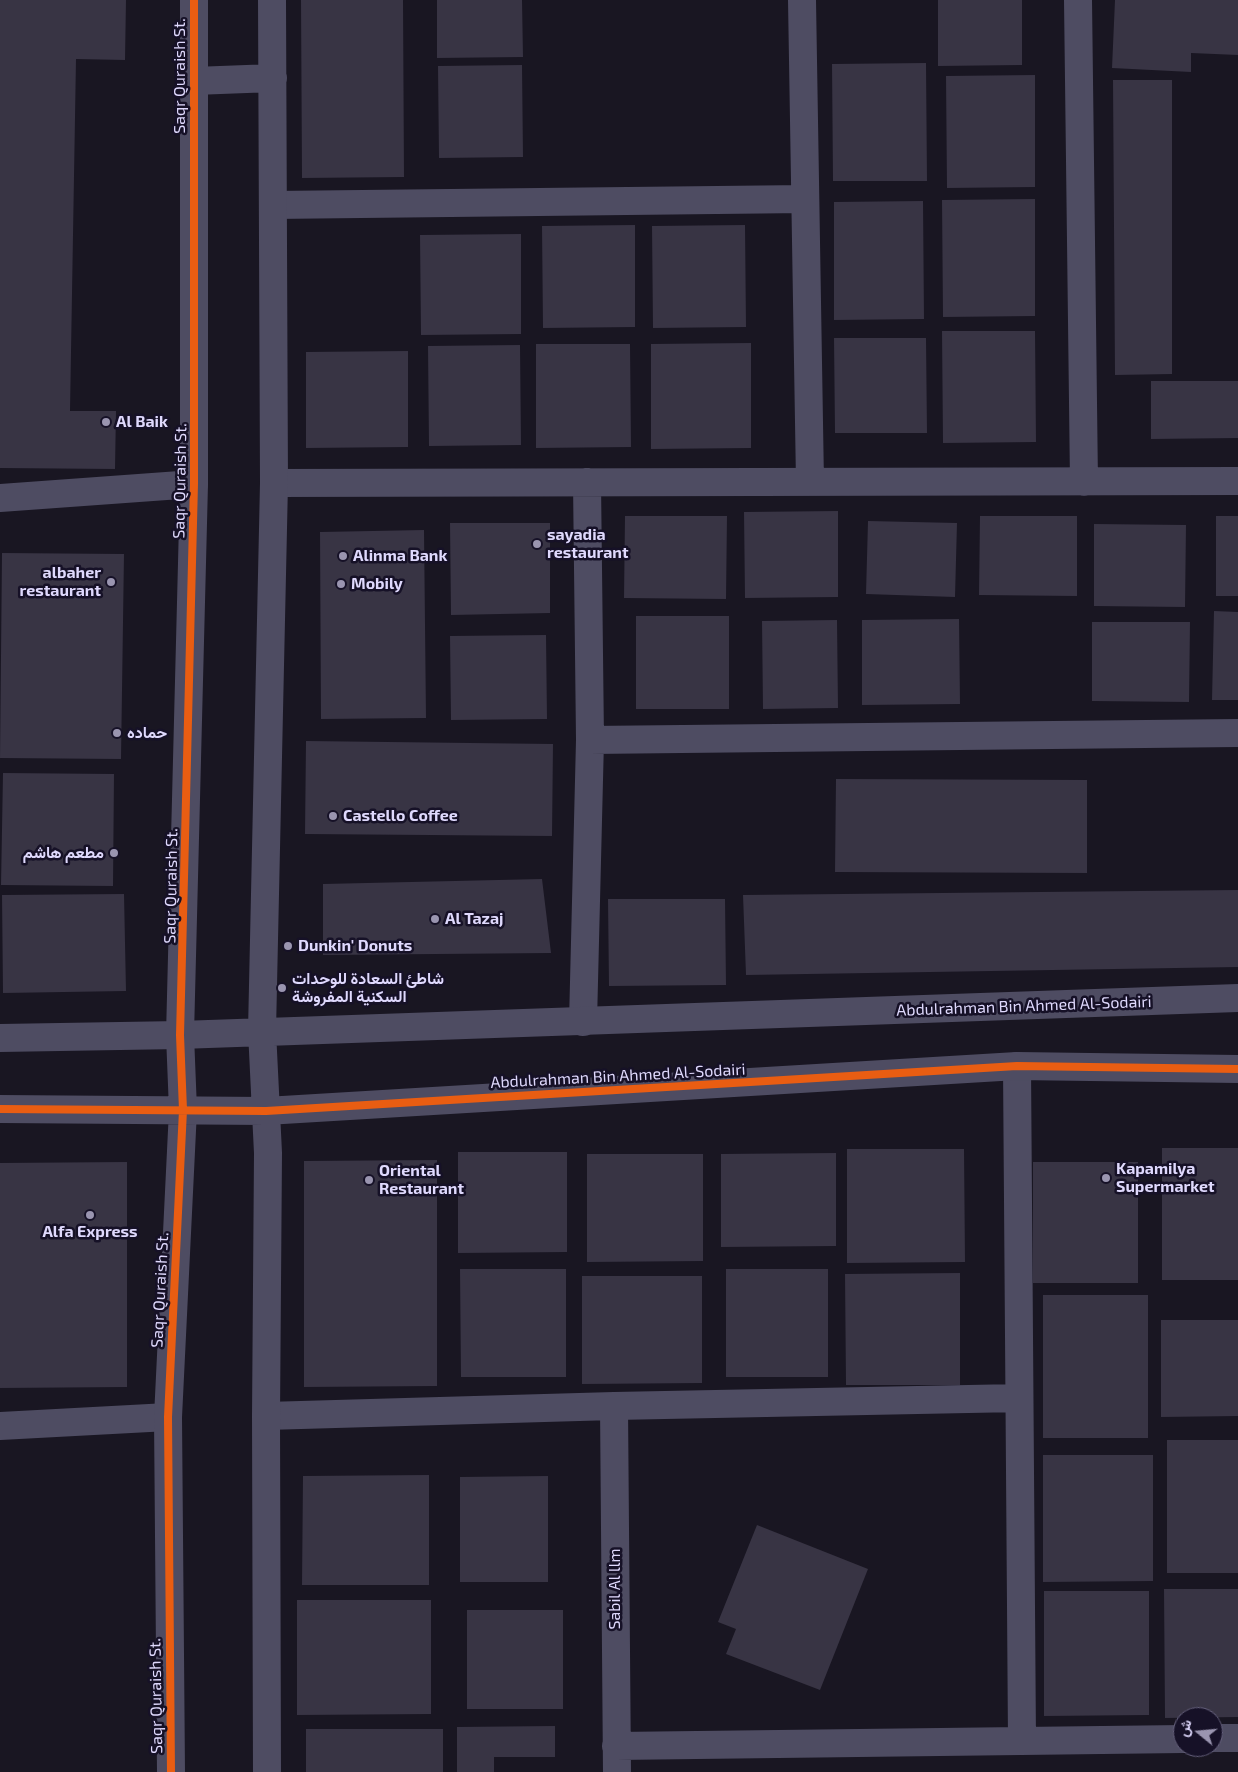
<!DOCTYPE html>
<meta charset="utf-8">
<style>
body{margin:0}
#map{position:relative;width:1238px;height:1772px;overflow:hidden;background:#191622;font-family:"Exo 2",Vazirmatn,sans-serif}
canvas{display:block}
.north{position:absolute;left:1173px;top:1707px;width:50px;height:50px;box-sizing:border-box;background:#161127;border:1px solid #66617d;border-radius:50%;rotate:287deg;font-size:14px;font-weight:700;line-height:20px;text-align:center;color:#dfd9fd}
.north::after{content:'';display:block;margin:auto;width:18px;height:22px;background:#9a95b0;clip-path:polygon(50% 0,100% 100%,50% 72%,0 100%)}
</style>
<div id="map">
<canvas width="1238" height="1772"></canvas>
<div class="north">ش</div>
</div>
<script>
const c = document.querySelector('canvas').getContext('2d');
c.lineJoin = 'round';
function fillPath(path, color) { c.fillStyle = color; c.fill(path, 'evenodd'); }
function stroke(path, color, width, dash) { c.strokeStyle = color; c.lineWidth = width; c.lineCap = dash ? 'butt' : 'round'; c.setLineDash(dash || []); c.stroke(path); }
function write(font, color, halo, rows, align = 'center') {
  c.font = font + ' "Exo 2",Vazirmatn,sans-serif'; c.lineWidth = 5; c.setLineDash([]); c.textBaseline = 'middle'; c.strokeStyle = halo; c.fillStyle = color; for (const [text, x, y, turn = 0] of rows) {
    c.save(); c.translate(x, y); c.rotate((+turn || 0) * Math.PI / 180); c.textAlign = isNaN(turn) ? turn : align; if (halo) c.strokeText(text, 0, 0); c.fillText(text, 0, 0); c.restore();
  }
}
const building = new Path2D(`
 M0 0H126L125 60 76 59 70 411H116L115 469 0 468Z
 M301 0H403L404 177 302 178Z
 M437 0H522L523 57 437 58Z
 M938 0H1022V65L938 66Z
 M1115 0H1238V55L1191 53V72L1112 68Z
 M926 63 927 181H833L832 64Z
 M522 65 523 157 439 158 438 66Z
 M1035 75V187L947 188 946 76Z
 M1113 80H1172V374L1115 375Z
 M1035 199V316L943 317 942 200Z
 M923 201 924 319 834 320V202Z
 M635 225V327L543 328 542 226Z
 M745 225 746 327 653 328 652 226Z
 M521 234V334L421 335 420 235Z
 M942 331H1035L1036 442 943 443Z
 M834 338H926L927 433H835Z
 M751 343V448L651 449V344Z
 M536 344H630L631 447 536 448Z
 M520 345 521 445 429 446 428 346Z
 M408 351V447L306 448V352Z
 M1151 381H1238V438L1151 439Z
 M838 511V597L745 598 744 512Z
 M625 516H727L726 599 624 598Z
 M980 516H1077V596L979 595Z
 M1216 516H1238V596H1216Z
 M868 521 957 523 955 597 866 594Z
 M450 523H550V613L451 615Z
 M1094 524 1186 525 1185 607 1094 606Z
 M424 530 426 718 321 719 320 532Z
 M2 553 124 554 121 759 0 758Z
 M1214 611 1238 612V700H1212Z
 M636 616H729V709H636Z
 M959 619 960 704 862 705V620Z
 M837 620 838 708 763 709 762 621Z
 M1092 622H1190L1189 702 1092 701Z
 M546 635 547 719 451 720 450 636Z
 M306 741 553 744 552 836 305 834Z
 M3 773 114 774 113 886 1 885Z
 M836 779 1087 780V873L835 872Z
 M542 879 551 953 323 955V884Z
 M1238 890V967L746 975 743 895Z
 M124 894 126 991 3 993 2 895Z
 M608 899H725L726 985 609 986Z
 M1162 1148H1238V1280H1162Z
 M847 1149H964L965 1262 847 1263Z
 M458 1152H567V1252L458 1253Z
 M836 1153V1246L721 1247V1154Z
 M587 1154H703V1261L587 1262Z
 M437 1160V1386L304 1387V1161Z
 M127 1162V1387L0 1388V1163Z
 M1033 1162H1138V1283H1033Z
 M460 1269H566V1377H461Z
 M726 1269H828V1377H726Z
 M960 1273V1385H846L845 1274Z
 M582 1276H702V1383L582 1384Z
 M1043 1295H1148V1438H1043Z
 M1161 1320H1238V1416L1161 1417Z
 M1167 1440H1238V1573H1167Z
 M1043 1455H1153V1581L1043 1582Z
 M429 1475V1585H302L303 1476Z
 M548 1476V1582H460V1477Z
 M757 1525 868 1569 820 1690 726 1654 736 1629 718 1622Z
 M1164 1589H1238V1717L1165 1718Z
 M1044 1591H1149V1715L1044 1716Z
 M297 1600H431V1714L297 1715Z
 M467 1610H563V1709H467Z
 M555 1726V1757H494V1772H457V1727Z
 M306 1729H443V1772H306Z`);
const minor = new Path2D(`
 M802 0 810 482
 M1078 0 1084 482
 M273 205 805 199
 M274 483 1238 481
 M0 498 194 484
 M590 740 1238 733
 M583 1022 590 740 587 482
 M1017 1066 1022 1741
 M614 1406 617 1772
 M266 1416 614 1406 1019 1398
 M0 1426 168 1417
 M1213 1738H1238
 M616 1746 1183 1739`);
const tertiary = new Path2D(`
 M194 81 273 78
 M0 1038 180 1035 1238 998
 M0 1109 266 1111 1017 1066 1238 1069
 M171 1772 168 1417 183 1110 180 1035 194 484V0
 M267 1772 266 1416 268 1153 262 1031 274 483 272 0`);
const cycleway = new Path2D(`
 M0 1109 266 1111 1017 1066 1238 1069
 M171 1772 168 1417 183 1110 180 1035 194 484V0`);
const markers = [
 [106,422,5,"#9a95b0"],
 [537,544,5,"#9a95b0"],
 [343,556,5,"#9a95b0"],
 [111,582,5,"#9a95b0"],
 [341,584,5,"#9a95b0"],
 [117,733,5,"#9a95b0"],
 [333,816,5,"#9a95b0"],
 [114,853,5,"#9a95b0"],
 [435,919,5,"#9a95b0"],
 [288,946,5,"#9a95b0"],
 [282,988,5,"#9a95b0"],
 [1106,1178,5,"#9a95b0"],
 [369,1180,5,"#9a95b0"],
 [90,1215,5,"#9a95b0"]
];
const streetNames = [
 ["Saqr Quraish St.",180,76,-90],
 ["Saqr Quraish St.",180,481,-89],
 ["Saqr Quraish St.",171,886,-89],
 ["Abdulrahman Bin Ahmed Al-Sodairi",1024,1006,-2],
 ["Abdulrahman Bin Ahmed Al-Sodairi",618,1076,-3],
 ["Saqr Quraish St.",160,1290,-87],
 ["Sabil Al llm",615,1589,-90],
 ["Saqr Quraish St.",156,1696,-91]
];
const poiNames = [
 ["Al Baik",116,422],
 ["sayadia",547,535],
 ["restaurant",547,553],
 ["Alinma Bank",353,556],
 ["albaher",101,573,"right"],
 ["restaurant",101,591,"right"],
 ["Mobily",351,584],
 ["حماده",127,733],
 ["Castello Coffee",343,816],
 ["مطعم هاشم",104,853,"right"],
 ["Al Tazaj",445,919],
 ["Dunkin' Donuts",298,946],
 ["شاطئ السعادة للوحدات",292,979],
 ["السكنية المفروشة",292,997],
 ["Kapamilya",1116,1169],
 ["Supermarket",1116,1187],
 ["Oriental",379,1171],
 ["Restaurant",379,1189],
 ["Alfa Express",90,1232,"center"]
];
fillPath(building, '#383444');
stroke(minor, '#4e4c62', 28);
stroke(tertiary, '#4e4c62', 28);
stroke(cycleway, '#e95d12', 8);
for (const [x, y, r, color] of markers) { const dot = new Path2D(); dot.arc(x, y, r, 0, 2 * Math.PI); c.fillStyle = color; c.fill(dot); stroke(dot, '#161127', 2); }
write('16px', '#dfd9fd', '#161127', streetNames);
write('bold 16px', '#dfd9fd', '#161127', poiNames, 'left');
</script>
